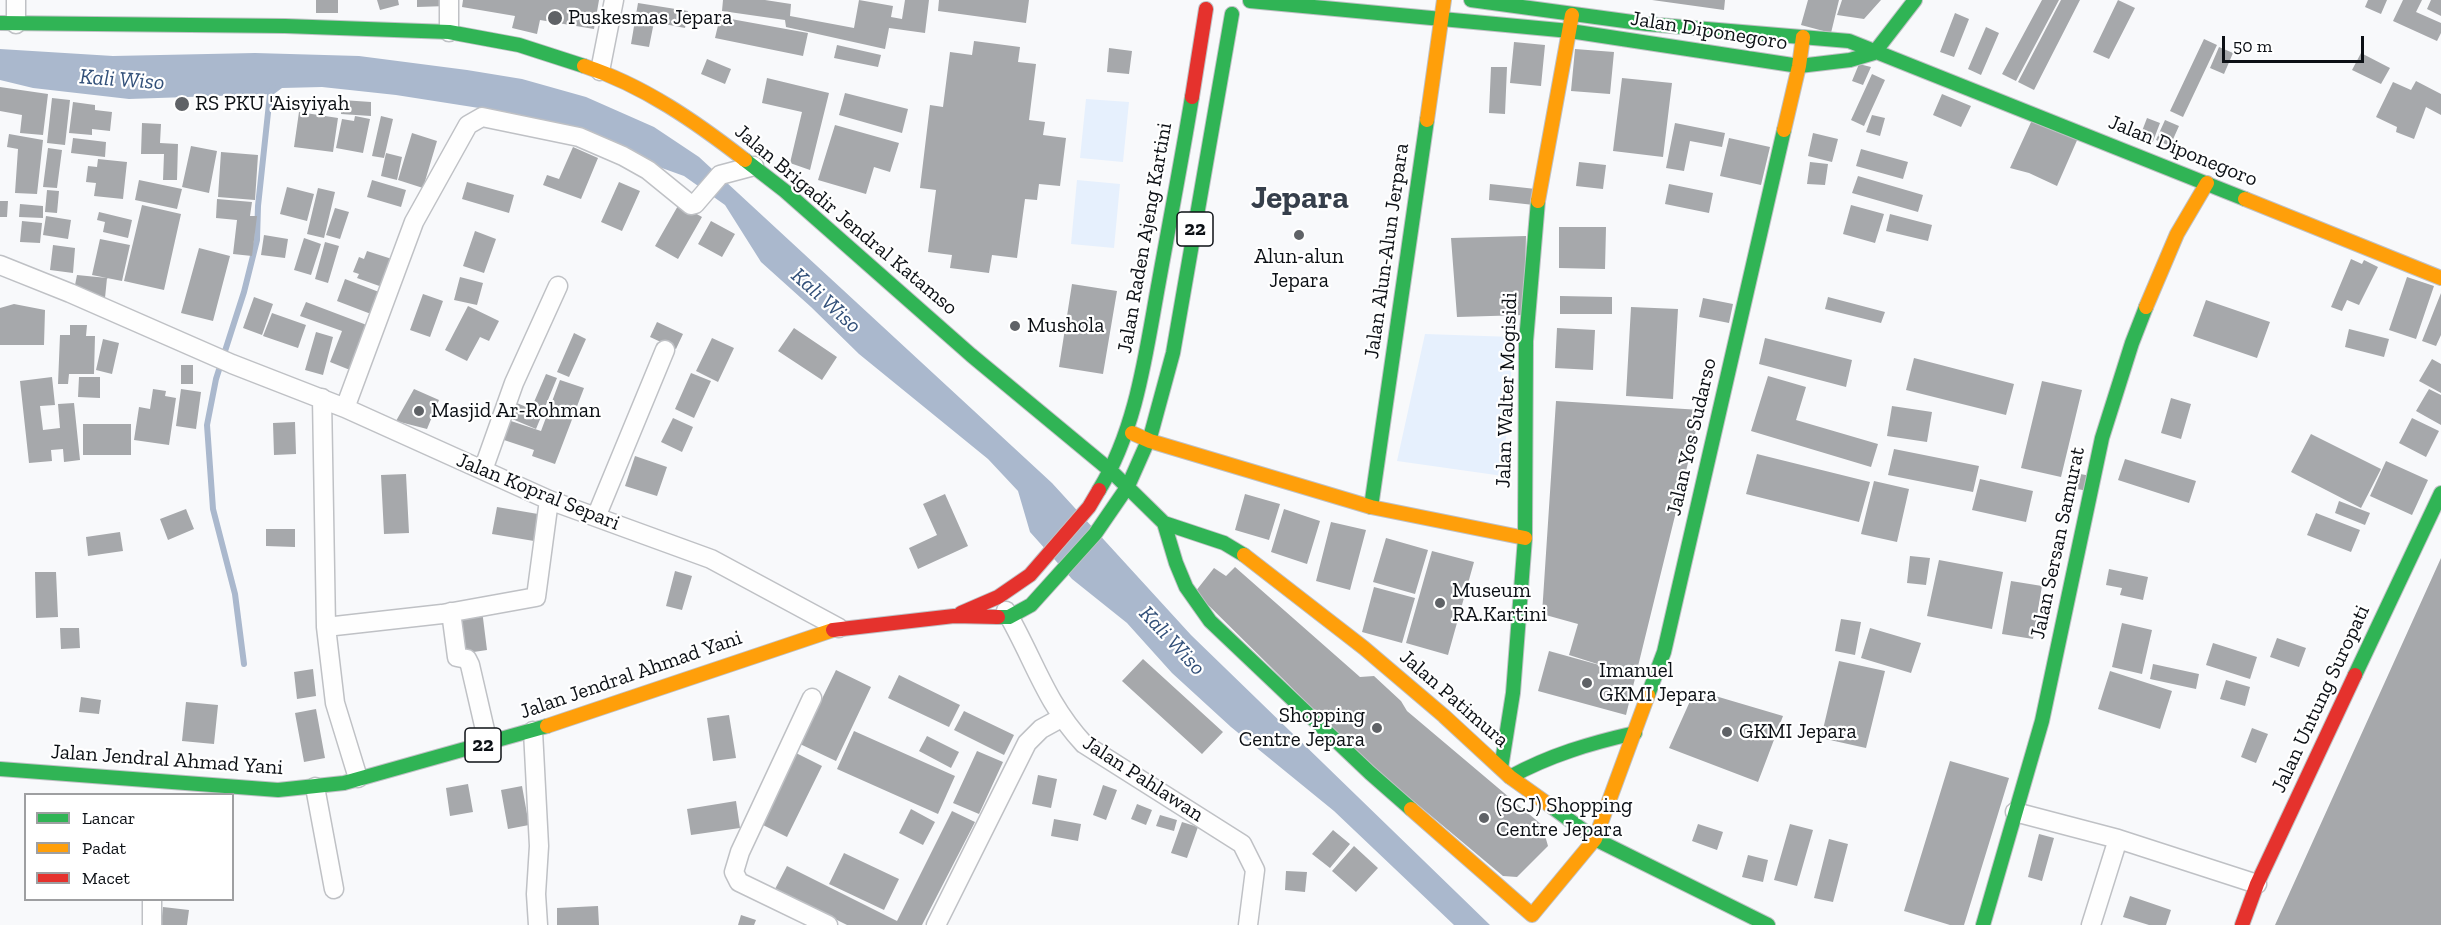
<!DOCTYPE html>
<style>
body{margin:0}
#map{position:relative;width:2441px;height:925px;overflow:hidden;background:#f8f9fb;font-family:"Zilla Slab",serif}
canvas{display:block}
.legend{position:absolute;left:24px;top:793px;width:210px;height:108px;box-sizing:border-box;background:#fff;border:2px solid #9e9fa1;margin:0;padding:8px 10px;list-style:none;font-size:18px;color:#0c1015}
.legend li{display:flex;align-items:center;gap:12px;height:30px}
.legend b{width:30px;border:2px solid #9e9fa1}
.scale{position:absolute;left:2222px;top:36px;width:142px;height:27px;box-sizing:border-box;border:3px solid #0c1015;border-top:0;padding-left:8px;font-size:18px;line-height:21px;white-space:nowrap;color:#0c1015;-webkit-text-stroke:4px #fff;paint-order:stroke}
</style>
<div id="map">
<canvas width="2441" height="925"></canvas>
<ul class="legend">
<li><b style="height:8px;background:#30b455"></b>Lancar</li>
<li><b style="height:8px;background:#ff9f0a"></b>Padat</li>
<li><b style="height:8px;background:#e5322d"></b>Macet</li>
</ul>
<div class="scale">50 m</div>
</div>
<script>
const c = document.querySelector('canvas').getContext('2d');
c.lineJoin = 'round';
function fillPath(path, color) { c.fillStyle = color; c.fill(path, 'evenodd'); }
function stroke(path, color, width, dash) { c.strokeStyle = color; c.lineWidth = width; c.lineCap = dash ? 'butt' : 'round'; c.setLineDash(dash || []); c.stroke(path); }
function write(font, color, halo, rows, align = 'center') {
  c.font = font + ' "Zilla Slab",serif'; c.lineWidth = 4.5; c.setLineDash([]); c.textBaseline = 'middle'; c.strokeStyle = halo; c.fillStyle = color; for (const [text, x, y, turn = 0] of rows) {
    c.save(); c.translate(x, y); c.rotate((+turn || 0) * Math.PI / 180); c.textAlign = isNaN(turn) ? turn : align; if (halo) c.strokeText(text, 0, 0); c.fillText(text, 0, 0); c.restore();
  }
}
const green = new Path2D(`
 M1086 99 1129 102 1123 162 1080 158Z
 M1077 180 1120 184 1114 248 1071 244Z
 M1425 334 1514 337 1503 476 1397 461Z`);
const water = new Path2D(`
 M0 49 113 56 255 53 359 56 467 70 522 79 586 97 654 127 699 157 1052 483 1191 635 1490 925H1454L1334 811 1231 727 1172 673 1127 623 1072 579 1030 532 1018 491 988 459 859 354 811 307 761 262 725 205 684 176 540 124 479 108 396 95 322 87 282 88 274 94 129 99 33 88 0 80Z`);
const stream = new Path2D(`
 M244 664 235 594 213 509 207 425 216 379 244 292 257 240 258 206 270 94 273 88`);
const building = new Path2D(`
 M316 0H338V13H316Z
 M377 0H398L399 5 380 10Z
 M417 0H447V6L417 7Z
 M463 0H599L594 29 540 20 537 34 512 28 515 16 462 7Z
 M723 0H765L791 4 790 16 854 28 859 0 893 6 891 17 902 19 905 0H929L925 33 889 28 885 49 786 27 785 20 722 11Z
 M939 0H1029L1026 23 938 11Z
 M1652 0H1725L1724 10Z
 M1808 0H1839L1831 33 1801 25Z
 M1842 0H1881L1864 19 1837 15Z
 M2042 0H2059L2016 81 2002 74Z
 M2061 0H2080L2034 90 2018 82Z
 M2118 0 2135 8 2109 59 2093 52Z
 M2368 0H2387L2381 14 2365 7Z
 M2403 0H2422L2416 12 2441 23V33L2437 41 2393 21Z
 M2431 0H2441V16L2427 9Z
 M638 3 688 11 685 28 654 22 649 47 631 44Z
 M1955 13 1969 19 1954 57 1940 52Z
 M720 17 808 33 803 56 715 38Z
 M1986 27 1999 33 1981 75 1968 69Z
 M2204 39 2217 45 2183 117 2170 111Z
 M974 41 1020 47 1018 62 1036 64 1029 120 1045 122 1043 135 1066 138 1060 186 1039 184 1037 200 1025 199 1017 258 992 255 989 273 950 268 952 255 928 252 936 190 920 188 930 105 943 107 950 52 972 55Z
 M1514 42 1545 45 1541 86 1510 83Z
 M837 45 881 55 878 67 834 58Z
 M2219 47 2233 53 2224 74 2210 68Z
 M1109 48 1132 51 1129 74 1107 72Z
 M1575 49 1614 52 1610 94 1571 91Z
 M2361 53 2390 68 2381 84 2352 70Z
 M707 59 731 69 725 84 701 74Z
 M1859 64 1871 67 1863 85 1852 81Z
 M1491 67H1507L1505 114 1489 113Z
 M1872 74 1885 80 1864 126 1851 120Z
 M767 78 829 93 810 170 790 163 802 112 762 103Z
 M1622 78 1672 83 1663 157 1613 151Z
 M2416 81 2441 94V115L2426 107 2414 139 2396 132 2397 127 2376 117 2393 82 2411 90Z
 M0 87 48 94 43 135 20 133 22 115 0 111Z
 M845 93 908 109 902 133 839 115Z
 M1942 94 1971 106 1961 127 1933 115Z
 M52 98 70 100 65 145 47 143Z
 M342 100 371 102V116L341 114Z
 M73 102 95 105V110L112 112 110 131 92 129V135L69 133Z
 M299 112 338 118 333 152 294 147Z
 M1872 115 1885 118 1880 136 1866 132Z
 M355 116 370 119 363 153 336 148 342 119 354 121Z
 M381 116 393 119 384 158 372 156Z
 M2147 118 2160 123 2152 144 2139 139Z
 M2032 120 2078 138 2057 186 2029 173 2010 168Z
 M2165 120 2179 126 2170 146 2156 140Z
 M142 123 161 124 160 143 178 144 177 180H163L164 154H141Z
 M1675 123 1725 133 1722 147 1690 141 1684 171 1666 168Z
 M835 125 899 143 890 172 874 167 866 194 818 180Z
 M412 133 437 141 423 188 398 180Z
 M1813 133 1838 139 1832 162 1808 156Z
 M9 134 43 140 37 194 15 193 18 149 7 147Z
 M73 138 106 142 105 157 71 153Z
 M1729 138 1770 147 1761 185 1720 176Z
 M191 146 217 151 209 193 182 187Z
 M573 147 598 158 581 199 543 185 547 175 559 179Z
 M48 148 62 150 57 188 43 187Z
 M1861 149 1908 162 1903 179 1856 166Z
 M221 152 258 155 255 200 218 197Z
 M386 153 402 157 397 180 381 176Z
 M98 159 127 162 123 199 94 196 96 183 86 182 88 166 97 167Z
 M1579 162 1606 165 1603 189 1576 186Z
 M1810 162 1828 164 1825 185 1807 184Z
 M1858 176 1923 195 1918 212 1852 193Z
 M139 180 182 189 177 209 135 200Z
 M372 180 406 190 401 207 367 197Z
 M467 182 514 195 509 213 462 199Z
 M619 182 640 191 622 231 601 222Z
 M1490 184 1536 189 1534 205 1489 200Z
 M1669 184 1713 193 1709 213 1665 204Z
 M287 187 314 194 307 221 280 214Z
 M318 188 335 192 324 238 307 234Z
 M47 190 59 191 57 213 45 212Z
 M217 199 252 202 250 216H257L252 256 233 254 237 220 216 218Z
 M0 201H8L7 217H0Z
 M20 204 43 206V218L19 217Z
 M679 204 702 217 678 259 655 246Z
 M142 205 181 214 164 290 124 281Z
 M1851 205 1884 214 1875 243 1843 234Z
 M335 208 349 212 340 239 326 235Z
 M99 212 132 220 128 238 103 232 105 222 97 220Z
 M1890 214 1932 225 1928 241 1886 231Z
 M46 216 71 220 68 239 43 235Z
 M22 221 42 223 40 243 20 242Z
 M711 221 735 234 722 257 698 244Z
 M1559 227H1606L1605 269 1559 268Z
 M475 231 496 239 484 273 463 266Z
 M264 235 288 239 285 258 261 255Z
 M1526 236 1524 315 1457 317 1451 238Z
 M304 238 321 244 311 275 294 270Z
 M100 239 130 245 122 281 92 275Z
 M325 242 339 246 328 283 315 279Z
 M53 245 75 248 73 273 50 270Z
 M199 248 230 256 213 321 181 313Z
 M367 251 395 260 385 288 357 278 359 274 353 272 359 257 364 259Z
 M2351 259 2362 264 2364 260 2378 267 2359 305 2347 300 2342 311 2331 307Z
 M77 275 107 278 105 298 74 290Z
 M460 277 483 283 477 305 454 300Z
 M2407 277 2434 286 2416 339 2389 330Z
 M345 279 379 292 371 314 337 301Z
 M1072 284 1117 291 1103 374 1059 367Z
 M2441 293V335L2436 346 2422 341Z
 M423 294 443 301 430 337 410 330Z
 M1560 296 1612 297V314H1560Z
 M254 297 273 304 262 335 243 328Z
 M1828 297 1885 312 1881 323 1825 309Z
 M1703 298 1733 304 1729 323 1699 317Z
 M2206 300 2270 322 2257 358 2193 336Z
 M306 302 372 327 355 372 330 362 342 331 300 316Z
 M14 304 45 310 44 345H0V308Z
 M468 306 499 321 489 341 480 337 467 361 445 350Z
 M1631 307 1678 309 1673 399 1626 396Z
 M272 313 306 325 298 348 263 336Z
 M657 322 683 334 676 349 650 337Z
 M70 325H87L86 336H95L94 374H69L68 384H58L60 335H70Z
 M794 328 837 357 822 380 778 351Z
 M1557 328 1595 330 1593 370 1555 368Z
 M2349 329 2389 339 2384 357 2345 347Z
 M316 332 333 337 323 375 305 370Z
 M574 333 586 339 569 377 557 372Z
 M712 338 734 348 718 382 696 371Z
 M1765 338 1852 360 1846 387 1759 364Z
 M103 339 119 343 112 374 96 370Z
 M1914 358 2014 384 2006 415 1906 390Z
 M2432 359 2441 364V393L2419 381Z
 M181 365H193V384H181Z
 M691 373 711 381 694 418 675 409Z
 M546 374 557 378 536 429 505 416 512 401 531 409Z
 M1768 376 1806 387 1796 420 1878 444 1871 467 1751 431Z
 M52 377 55 405 40 406 43 430 60 428 58 404 74 403 80 460 64 462 63 449 51 450 52 461 29 463 20 381Z
 M79 377H100V398L78 397Z
 M560 380 584 388 555 464 532 456 534 450 501 439 508 420 541 431Z
 M2042 381 2082 390 2061 477 2021 468Z
 M153 389 166 391 165 396 176 398 169 445 134 440 139 407 150 409Z
 M181 389 201 392 196 429 176 426Z
 M414 389 439 400 427 429 396 421Z
 M2429 389 2441 395V425L2416 411Z
 M2171 398 2191 404 2181 439 2161 433Z
 M1556 401 1701 410 1626 715 1538 691 1549 651 1610 668 1569 655 1578 624 1542 614Z
 M1892 406 1932 412 1927 442 1887 436Z
 M673 418 693 427 682 452 661 442Z
 M2412 418 2439 431 2426 457 2399 443Z
 M295 422 296 454 274 455 273 423Z
 M83 424H131V455H83Z
 M2311 434 2381 469 2361 508 2291 472Z
 M1894 449 1979 466 1973 492 1888 475Z
 M1757 454 1870 482 1859 522 1746 494Z
 M635 456 667 467 657 496 625 486Z
 M2125 459 2196 481 2189 503 2118 480Z
 M2386 461 2428 480 2412 515 2370 496Z
 M2075 473 2091 476 2088 491 2072 488Z
 M406 474 409 533 384 534 381 475Z
 M1980 479 2033 491 2026 522 1972 510Z
 M1874 481 1909 489 1897 542 1861 534Z
 M945 494 968 546 918 569 909 548 937 535 923 504Z
 M1245 494 1280 504 1269 540 1235 530Z
 M2339 501 2370 513 2365 525 2335 513Z
 M497 507 538 514 534 541 492 534Z
 M186 509 194 529 168 540 160 519Z
 M1284 509 1320 521 1307 564 1271 552Z
 M2316 513 2360 530 2351 552 2307 535Z
 M1331 522 1366 530 1350 590 1316 581Z
 M266 529H295V547L266 546Z
 M120 532 123 551 88 556 86 537Z
 M1386 538 1428 550 1415 594 1373 582Z
 M1432 551 1474 562 1448 655 1406 643Z
 M1910 556 1930 558 1926 585 1907 583Z
 M2441 558V925H2275Z
 M1939 560 2003 572 1992 629 1927 616Z
 M1235 567 1360 677 1374 676 1401 701 1407 711 1542 825 1548 846 1517 877 1503 876 1368 763 1195 592 1214 568 1226 576Z
 M2109 569 2148 577 2143 600 2120 595 2122 588 2106 585Z
 M675 571 692 576 682 610 666 606Z
 M35 572H56L58 617 36 618Z
 M2011 581 2042 586 2033 639 2002 634Z
 M1374 587 1415 598 1402 643 1362 632Z
 M482 610 487 650 460 654 454 614Z
 M1841 619 1861 622 1855 655 1835 651Z
 M2122 623 2152 630 2142 674 2112 667Z
 M60 628H79L80 648 61 649Z
 M1870 628 1921 643 1911 673 1861 658Z
 M2277 638 2306 648 2299 667 2270 657Z
 M2213 643 2257 657 2250 679 2206 665Z
 M1143 659 1223 732 1202 754 1122 681Z
 M1839 661 1885 671 1866 748 1821 738Z
 M2153 664 2199 674 2196 689 2150 679Z
 M313 669 316 696 297 699 294 672Z
 M836 670 871 687 836 761 800 744Z
 M2110 671 2172 691 2160 729 2098 709Z
 M899 675 960 705 949 727 888 698Z
 M2226 680 2250 687 2245 706 2220 699Z
 M1695 690 1783 716 1758 782 1669 748Z
 M81 697 101 700 99 714 79 712Z
 M186 702 218 705 214 744 182 741Z
 M316 709 325 758 304 762 295 713Z
 M964 711 1014 735 1004 755 954 730Z
 M729 715 736 758 713 761 707 718Z
 M2252 728 2268 734 2256 763 2241 757Z
 M854 731 955 776 938 814 837 769Z
 M927 736 959 752 951 768 919 751Z
 M977 751 1003 762 979 814 953 803Z
 M796 753 822 766 787 837 761 824Z
 M1950 761 2009 778 1964 925H1950L1904 911Z
 M1038 775 1057 779 1051 808 1032 804Z
 M468 784 473 812 450 816 446 788Z
 M1103 785 1117 790 1106 820 1093 815Z
 M522 786 529 825 508 829 501 790Z
 M736 801 740 828 691 835 687 809Z
 M1137 804 1152 810 1146 825 1131 819Z
 M911 809 935 822 923 845 899 833Z
 M952 811 975 822 922 925H847L775 889 787 866 897 921Z
 M1160 815 1177 820 1174 831 1156 826Z
 M1054 819 1081 824 1078 841 1051 836Z
 M1182 822 1198 827 1187 858 1171 853Z
 M1698 824 1723 832 1717 850 1692 841Z
 M1790 824 1813 830 1797 886 1774 880Z
 M1333 830 1350 844 1330 868 1312 854Z
 M2039 834 2054 838 2042 881 2028 877Z
 M1829 839 1848 844 1833 902 1814 898Z
 M1354 846 1378 868 1356 892 1332 871Z
 M844 853 899 879 884 910 829 884Z
 M1748 855 1768 860 1763 882 1742 877Z
 M1286 871 1307 872 1305 892 1285 890Z
 M2130 896 2171 910 2166 925H2149L2123 917Z
 M598 906 599 925H557V908Z
 M163 907 189 910 187 925H161Z
 M741 915 756 920 754 925H738Z`);
const street = new Path2D(`
 M16 24V0
 M449 32V0
 M600 71 614 0
 M0 265 70 293 232 364 345 408 549 500 711 559 839 628
 M322 398 326 627 335 703 358 778
 M345 408 414 222 468 125 482 117 579 137 623 156 648 170 691 205 695 204 720 175 754 166
 M483 470 514 383 558 286
 M596 517 665 350
 M1006 611C1034 659 1045 702 1084 744L1242 844 1255 870 1248 925
 M451 612 457 657 467 659 470 665 488 743
 M326 627 442 614 536 597 549 500
 M812 698 740 852 734 872 739 882 828 925
 M533 731 539 846 536 894 538 925
 M315 787 334 889
 M2015 812 2118 839 2257 884
 M152 925V900
 M936 925 1027 743 1041 729 1061 718
 M2091 925 2118 839`);
const fast = new Path2D(`
 M1471 0 1647 24 1849 41 2245 199
 M1250 1 1570 31 1799 66 1850 60 1874 53
 M0 23 285 26 449 32 519 45 584 66
 M1874 53 1915 0
 M745 160 785 191 971 355 1111 471 1164 523 1224 543 1244 555
 M1099 490C1137 428 1146 351 1159 281 1170 220 1182 158 1192 97
 M1371 507 1427 120
 M1164 523 1176 563 1186 587 1210 621 1370 773 1411 809
 M998 617H1009L1031 605 1095 534 1128 486 1151 434 1173 353 1232 14
 M2355 675 2441 493
 M1648 695 1664 652 1784 130
 M1501 768 1513 693 1525 538 1526 341 1538 201
 M0 769 278 790 344 783 547 726
 M1510 777C1550 755 1591 743 1635 733
 M1552 807 1595 839 1768 925
 M1983 925 2042 721 2102 438 2132 343 2146 307`);
const slow = new Path2D(`
 M584 66C643 85 696 122 745 160
 M1427 120 1444 0
 M1784 130 1799 66 1803 37
 M2245 199 2441 278
 M1538 201 1572 15
 M2146 307 2177 234 2207 183
 M1132 433 1150 441 1371 507 1525 538
 M1244 555 1364 648 1444 716 1510 777 1552 807
 M547 726 833 630
 M1411 809 1532 915 1595 839 1648 695`);
const jam = new Path2D(`
 M1192 97 1206 9
 M961 613 998 597 1030 575 1089 507 1099 490
 M833 630 954 616 998 617
 M2242 925 2257 884 2355 675`);
const markers = [
 [555,18,8,"#5f6266"],
 [182,104,8,"#5f6266"],
 [1299,235,6,"#5f6266"],
 [1015,326,6,"#5f6266"],
 [419,411,6,"#5f6266"],
 [1440,603,6,"#5f6266"],
 [1587,683,6,"#5f6266"],
 [1377,728,6,"#5f6266"],
 [1727,732,6,"#5f6266"],
 [1484,818,6,"#5f6266"]
];
const shields = [
 [1195,229,36],
 [483,745,36]
];
const shieldNames = [
 ["22",1195,229],
 ["22",483,745]
];
const poiNames = [
 ["Puskesmas Jepara",568,18],
 ["RS PKU 'Aisyiyah",195,104],
 ["Alun-alun",1299,257,"center"],
 ["Jepara",1299,281,"center"],
 ["Mushola",1027,326],
 ["Masjid Ar-Rohman",431,411],
 ["Museum",1452,591],
 ["RA.Kartini",1452,615],
 ["Imanuel",1599,671],
 ["GKMI Jepara",1599,695],
 ["Shopping",1365,716,"right"],
 ["Centre Jepara",1365,740,"right"],
 ["GKMI Jepara",1739,732],
 ["(SCJ) Shopping",1496,806],
 ["Centre Jepara",1496,830]
];
const streetNames = [
 ["Jalan Diponegoro",1709,31,9],
 ["Jalan Diponegoro",2183,151,22],
 ["Jalan Brigadir Jendral Katamso",846,220,40],
 ["Jalan Raden Ajeng Kartini",1145,238,-80],
 ["Jalan Alun-Alun Jerpara",1387,251,-82],
 ["Jalan Walter Mogisidi",1507,390,-88],
 ["Jalan Yos Sudarso",1692,437,-77],
 ["Jalan Kopral Separi",538,492,22],
 ["Jalan Sersan Samurat",2058,543,-78],
 ["Jalan Jendral Ahmad Yani",631,675,-19],
 ["Jalan Patimura",1454,699,41],
 ["Jalan Untung Suropati",2321,699,-65],
 ["Jalan Jendral Ahmad Yani",167,760,4],
 ["Jalan Pahlawan",1143,779,33]
];
const waterNames = [
 ["Kali Wiso",122,80,4],
 ["Kali Wiso",826,301,42],
 ["Kali Wiso",1172,641,47]
];
const townNames = [
 ["Jepara",1300,199]
];
fillPath(green, '#e6f0fd');
fillPath(water, '#aab8cd');
stroke(stream, '#aab8cd', 6);
fillPath(building, '#a6a8ab');
stroke(street, '#bfc1c5', 21);
stroke(fast, '#bfc1c5', 16);
stroke(slow, '#bfc1c5', 16);
stroke(jam, '#bfc1c5', 16);
stroke(street, '#fefefe', 18);
stroke(fast, '#30b455', 14);
stroke(slow, '#ff9f0a', 14);
stroke(jam, '#e5322d', 14);
for (const [x, y, r, color] of markers) { const dot = new Path2D(); dot.arc(x, y, r, 0, 2 * Math.PI); c.fillStyle = color; c.fill(dot); stroke(dot, '#fff', 2); }
for (const [x, y, w] of shields) { const box = new Path2D(); box.roundRect(x - w / 2, y - 17, w, 34, 4.5); c.fillStyle = '#fff'; c.fill(box); stroke(box, '#0c1015', 1.5); }
write('bold 20px', '#0c1015', null, shieldNames);
write('21px', '#0c1015', '#fff', poiNames, 'left');
write('21px', '#0c1015', '#fff', streetNames);
write('italic 22px', '#325079', '#fff', waterNames);
write('bold 33px', '#363f4b', '#fff', townNames);
</script>
